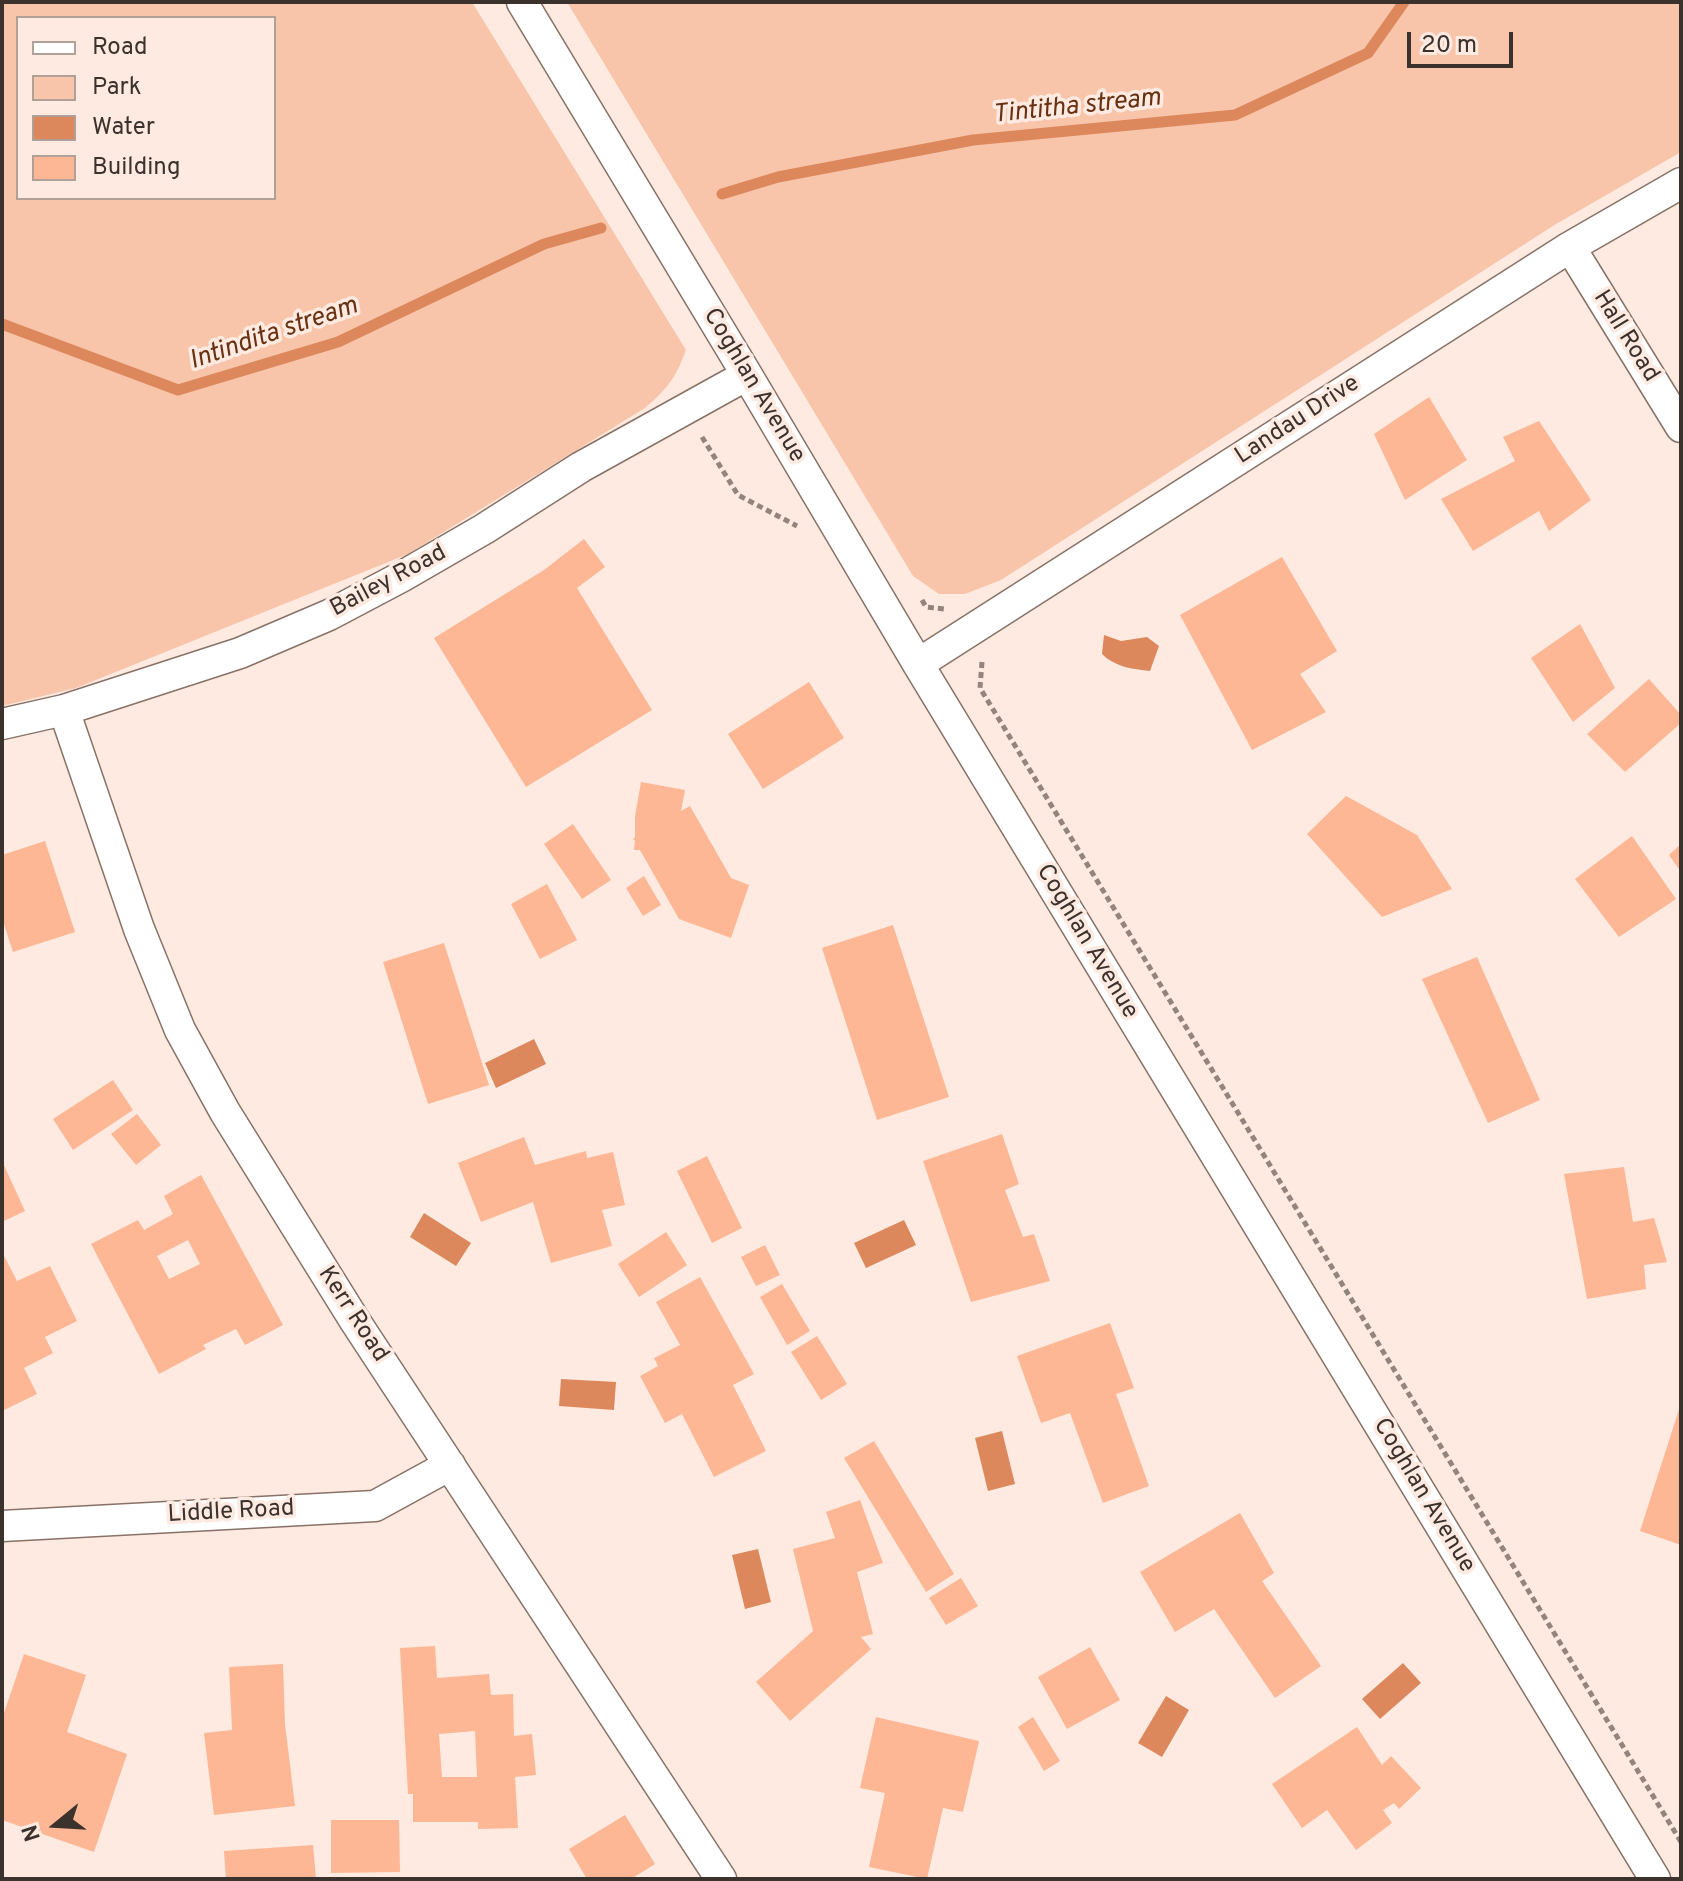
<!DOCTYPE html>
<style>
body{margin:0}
#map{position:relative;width:1683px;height:1881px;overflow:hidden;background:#feeae0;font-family:Overpass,sans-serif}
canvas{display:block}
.frame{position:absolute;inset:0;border:4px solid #3b312d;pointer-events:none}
.legend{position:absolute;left:16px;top:16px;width:260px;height:184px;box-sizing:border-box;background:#feeae0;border:2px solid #b0a098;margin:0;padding:10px 14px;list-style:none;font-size:24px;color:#3b312d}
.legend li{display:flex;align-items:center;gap:16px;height:40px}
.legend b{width:40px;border:2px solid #b0a098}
.north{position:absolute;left:16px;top:1785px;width:80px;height:80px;-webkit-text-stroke:6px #feeae0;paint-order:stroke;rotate:252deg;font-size:22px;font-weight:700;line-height:32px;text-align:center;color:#3b312d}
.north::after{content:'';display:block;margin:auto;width:28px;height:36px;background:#3b312d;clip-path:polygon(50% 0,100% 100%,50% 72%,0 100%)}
.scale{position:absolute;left:1407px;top:32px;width:106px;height:36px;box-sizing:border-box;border:4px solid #3b312d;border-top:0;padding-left:10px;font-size:24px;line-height:28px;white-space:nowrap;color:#3b312d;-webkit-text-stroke:6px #feeae0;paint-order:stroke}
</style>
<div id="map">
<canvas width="1683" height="1881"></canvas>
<div class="frame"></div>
<ul class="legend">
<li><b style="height:10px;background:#fff"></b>Road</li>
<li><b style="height:22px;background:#f8c5ab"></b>Park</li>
<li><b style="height:22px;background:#dc885c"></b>Water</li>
<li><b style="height:22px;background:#fdb794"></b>Building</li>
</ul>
<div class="north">N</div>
<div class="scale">20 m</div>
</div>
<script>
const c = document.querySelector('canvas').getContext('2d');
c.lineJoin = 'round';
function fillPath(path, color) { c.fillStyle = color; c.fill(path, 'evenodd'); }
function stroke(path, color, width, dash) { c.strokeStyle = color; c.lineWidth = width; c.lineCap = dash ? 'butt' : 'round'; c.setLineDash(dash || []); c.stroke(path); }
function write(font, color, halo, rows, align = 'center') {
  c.font = font + ' Overpass,sans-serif'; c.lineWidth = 7; c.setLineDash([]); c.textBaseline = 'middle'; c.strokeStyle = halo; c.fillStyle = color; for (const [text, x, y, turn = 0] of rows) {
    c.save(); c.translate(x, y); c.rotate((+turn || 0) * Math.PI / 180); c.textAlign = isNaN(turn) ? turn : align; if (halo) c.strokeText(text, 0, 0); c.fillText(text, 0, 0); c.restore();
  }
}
const green = new Path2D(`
 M2 2H472L686 350C676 378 667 389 645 408L408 554 76 688 2 706ZM18 18H274V198H18Z
 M567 2H1681V152L1556 224 1001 580 965 594H939L913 576Z`);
const water = new Path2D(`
 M1104 635 1121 641 1147 637 1159 646 1150 671C1132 669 1115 667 1102 654Z
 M534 1039 546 1064 496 1088 485 1063Z
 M424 1213 471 1243 456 1266 410 1237Z
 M904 1220 916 1245 866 1268 854 1243Z
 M561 1379 616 1382 614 1410 559 1406Z
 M1002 1431 1015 1484 988 1491 975 1438Z
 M758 1549 771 1602 745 1609 732 1555Z
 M1403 1663 1421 1683 1380 1719 1362 1699Z
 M1166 1696 1189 1710 1162 1757 1138 1743Z`);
const stream = new Path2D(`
 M722 194 778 177 973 140 1235 115 1368 53 1404 2
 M2 324 178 390 338 342 544 244 601 228`);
const building = new Path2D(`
 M1429 397 1467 460 1405 500 1374 434Z
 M1539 421 1591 500 1549 531 1539 511 1473 551 1441 499 1515 461 1503 437Z
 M584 539 605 567 577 588 652 710 526 787 434 638 544 570Z
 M1282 557 1337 651 1300 674 1326 712 1252 750 1180 615Z
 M1580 624 1615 688 1573 722 1531 658Z
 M1649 679 1681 715V723L1625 772 1587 734Z
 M809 682 844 738 763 789 728 734Z
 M641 782 685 790 681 811 690 806 731 878 749 885 731 938 679 919 640 850H634L635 841 633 839 635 837V816Z
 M1346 796 1417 835 1452 889 1382 917 1307 834Z
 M573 824 611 880 582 899 544 844Z
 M1632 836 1676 899 1619 937 1575 879Z
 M45 841 75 932 13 952 2 918V855Z
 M1681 844V872L1669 855Z
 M644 876 661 905 643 916 626 888Z
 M547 884 577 940 540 959 511 904Z
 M893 925 949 1097 877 1120 822 948Z
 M444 943 489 1085 428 1104 383 962Z
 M1477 957 1540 1100 1488 1123 1422 979Z
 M113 1080 133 1110 73 1150 53 1119Z
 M137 1114 161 1145 136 1165 111 1134Z
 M1002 1134 1019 1184 1005 1190 1023 1237 1034 1234 1050 1281 971 1302 923 1161Z
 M524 1137 535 1165 586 1151 587 1158 613 1152 625 1205 602 1210 612 1246 551 1263 533 1202 481 1222 458 1163Z
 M707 1156 742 1228 712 1243 677 1171Z
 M2 1161 25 1211 2 1222Z
 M1624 1167 1633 1222 1654 1218 1667 1262 1644 1265 1646 1289 1587 1299 1564 1174Z
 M201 1175 283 1325 245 1345 236 1329 203 1345 206 1349 159 1374 91 1244 138 1220 144 1230 173 1214 164 1196ZM188 1240 200 1264 169 1279 157 1256Z
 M666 1232 687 1265 639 1297 618 1264Z
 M765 1245 780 1275 756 1286 741 1257Z
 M2 1252 17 1281 50 1266 77 1321 45 1337 53 1353 24 1368 37 1394 2 1411Z
 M700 1277 754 1374 733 1385 766 1451 714 1477 682 1414 665 1423 640 1376 658 1366 654 1358 680 1345 656 1302Z
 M782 1284 810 1331 787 1345 760 1297Z
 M1110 1323 1134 1388 1116 1394 1149 1486 1103 1503 1070 1413 1041 1423 1017 1356Z
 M817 1336 847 1384 821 1400 791 1352Z
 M1681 1403V1545L1640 1531Z
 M874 1441 954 1574 926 1592 844 1458Z
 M860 1500 883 1563 857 1572 873 1634 861 1637 871 1649 790 1721 756 1682 813 1631 793 1549 835 1538 826 1512Z
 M1240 1513 1274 1573 1262 1581 1321 1666 1275 1698 1214 1609 1175 1632 1140 1572Z
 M961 1578 978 1606 946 1625 929 1598Z
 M435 1646 437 1678 489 1674 491 1695 513 1694 514 1736 532 1734 536 1775 515 1777 518 1828 478 1829V1822H413V1794H408L400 1648ZM475 1731 477 1777H442L439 1734Z
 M1090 1647 1120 1700 1067 1729 1038 1677Z
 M24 1654 86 1675 67 1732 127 1754 94 1852 2 1820V1719Z
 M283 1664 285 1724 295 1806 214 1815 204 1733 232 1730 229 1667Z
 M876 1717 979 1741 963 1812 943 1808 927 1879 869 1867 885 1793 860 1788Z
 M1033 1717 1060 1761 1044 1771 1018 1727Z
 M1357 1727 1382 1765 1391 1756 1421 1788 1399 1809 1394 1803 1383 1810 1392 1823 1356 1850 1327 1810 1302 1828 1272 1784Z
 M625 1815 655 1864 631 1879H587L569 1849Z
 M331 1820H399L400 1872 331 1873Z
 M313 1845 316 1879H226L224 1851Z`);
const path = new Path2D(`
 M702 437 738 495 797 526
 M922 600 926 607 944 609
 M982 662 980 688 1681 1842`);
const minor = new Path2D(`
 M522 2 747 375 918 664 1655 1879
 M1570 247 1681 427
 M918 664 1570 247 1681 183
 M64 710 139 929 180 1030 225 1112 355 1321 721 1879
 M2 724 64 710 240 653 329 615 401 577 484 529 581 467 747 375
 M2 1526 375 1506 450 1465`);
const streetNames = [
 ["Hall Road",1625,337,58],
 ["Coghlan Avenue",753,386,59],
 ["Landau Drive",1298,421,-33],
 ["Bailey Road",389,582,-28],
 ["Coghlan Avenue",1086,942,59],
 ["Kerr Road",352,1315,57],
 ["Coghlan Avenue",1423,1496,59],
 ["Liddle Road",231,1513,-3]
];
const waterNames = [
 ["Tintitha stream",1077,108,-6],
 ["Intindita stream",274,335,-19]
];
fillPath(green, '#f8c5ab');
fillPath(water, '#dc885c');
stroke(stream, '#dc885c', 11);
fillPath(building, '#fdb794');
stroke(minor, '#887267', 33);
stroke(path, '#93857e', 5, [6, 4]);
stroke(minor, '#fff', 30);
write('24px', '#3b312d', '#feeae0', streetNames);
write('italic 26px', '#683112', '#feeae0', waterNames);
</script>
